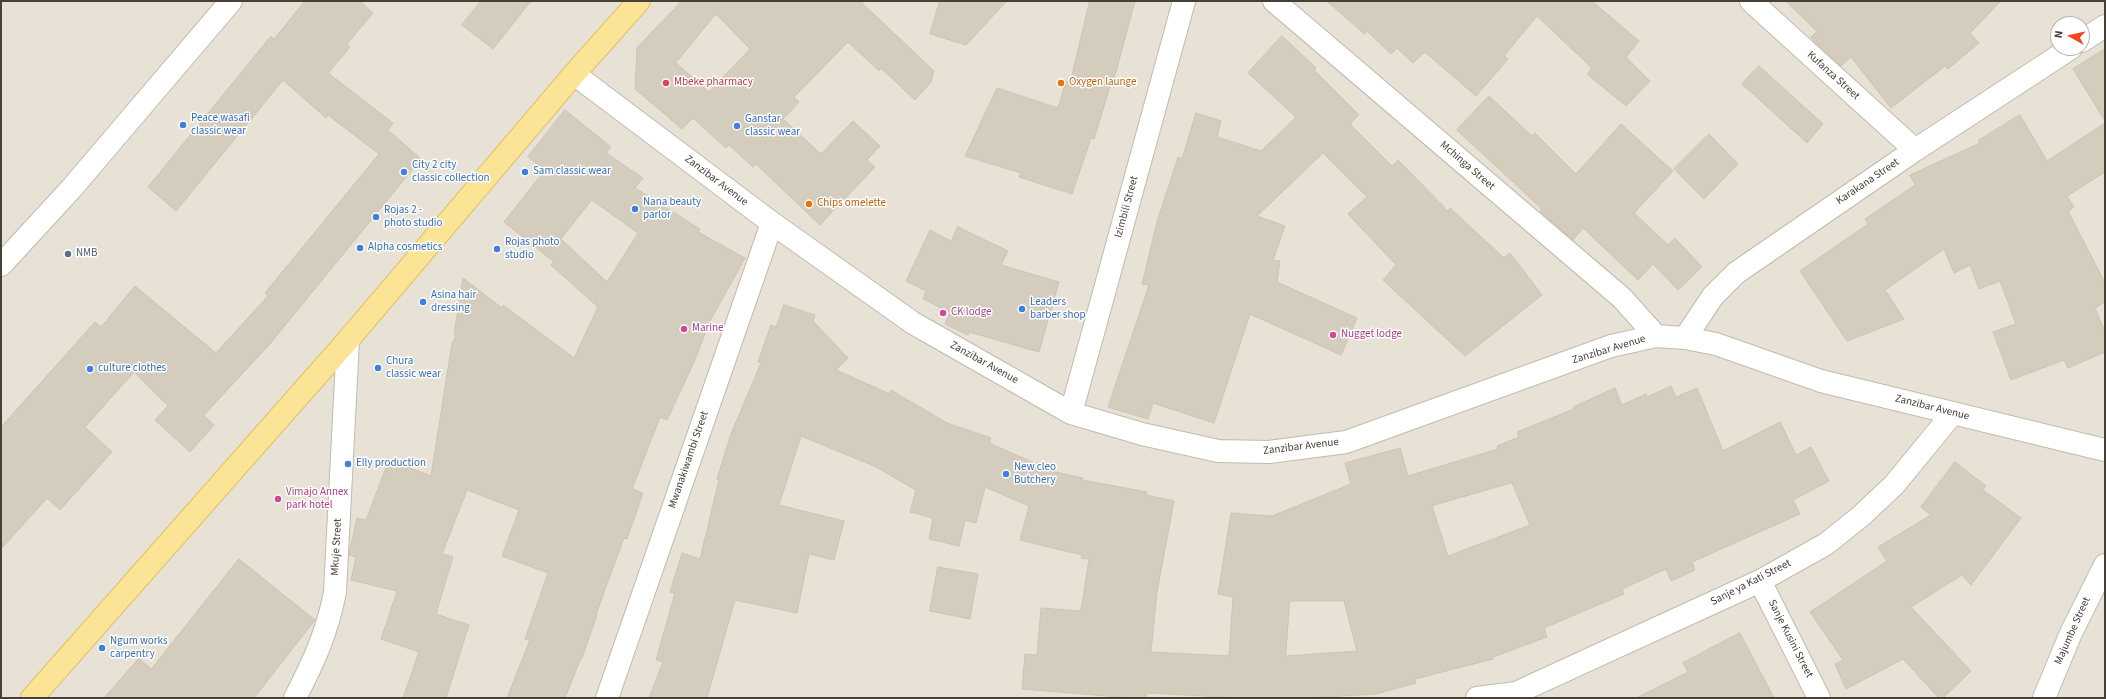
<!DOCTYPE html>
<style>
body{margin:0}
#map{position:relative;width:2106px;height:699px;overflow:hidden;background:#f3f0e6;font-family:"Source Sans 3",sans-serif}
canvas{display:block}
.frame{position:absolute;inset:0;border:2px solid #464036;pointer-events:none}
.north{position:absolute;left:2050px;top:16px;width:40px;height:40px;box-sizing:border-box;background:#fff;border:1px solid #b5b3af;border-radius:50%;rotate:278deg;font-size:11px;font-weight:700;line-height:16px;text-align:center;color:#464036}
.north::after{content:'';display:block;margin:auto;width:14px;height:18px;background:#f5471b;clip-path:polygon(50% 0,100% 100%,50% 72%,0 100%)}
</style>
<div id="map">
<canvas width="2106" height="699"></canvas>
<div class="frame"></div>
<div class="north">N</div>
</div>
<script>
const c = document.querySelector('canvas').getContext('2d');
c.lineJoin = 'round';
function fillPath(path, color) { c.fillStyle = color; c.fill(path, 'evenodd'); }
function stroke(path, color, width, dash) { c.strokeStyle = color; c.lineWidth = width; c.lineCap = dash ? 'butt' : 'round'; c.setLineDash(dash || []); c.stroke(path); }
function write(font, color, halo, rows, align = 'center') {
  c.font = font + ' "Source Sans 3",sans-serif'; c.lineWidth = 3; c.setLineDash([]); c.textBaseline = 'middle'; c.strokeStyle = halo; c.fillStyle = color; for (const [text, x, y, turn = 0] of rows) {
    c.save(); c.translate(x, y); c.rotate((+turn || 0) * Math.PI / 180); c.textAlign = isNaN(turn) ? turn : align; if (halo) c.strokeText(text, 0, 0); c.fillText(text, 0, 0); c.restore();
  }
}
const residential = new Path2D(`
 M1 1H2105V698H1ZM2058 24H2082V48H2058Z`);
const building = new Path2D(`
 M305 1H360L373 13 347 44 350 47 328 73 393 123 388 130 421 159 269 345 204 415 214 425 190 452 155 420 168 406 134 372 85 427 112 452 60 510 47 498 1 549V427L95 322 101 327 135 286 216 353 268 296 265 293 379 154 328 115 326 118 283 80 176 211 148 187 271 36 274 39Z
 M481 1H531L493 49 462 25Z
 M682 1H860L934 71 931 82 915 100 881 68 879 71 848 42 794 97 799 102 783 119 821 154 853 121 880 146 867 160 875 167 820 225 756 164 753 167 729 145 726 148 693 118 682 129 635 89 637 48ZM716 14 750 49 709 92 676 63Z
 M940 1H1007L966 45 930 34Z
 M1090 1H1135L1113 83H1111L1094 139 1091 138 1072 194 1019 177 1021 173 965 156 997 88 1058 108 1066 81 1070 82Z
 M1327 1H1592L1639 41 1626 57 1650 81 1626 106 1587 74 1592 68 1537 16 1504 56 1508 59 1476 96 1425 52 1413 63 1397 48 1391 54 1367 31 1365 34Z
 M1786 1H2001L1970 33 1979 43 1948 69 1945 66 1891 108 1851 57 1841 66 1819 46 1811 37 1817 32Z
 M1282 36 1316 68 1314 70 1359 115 1350 124 1392 166 1398 160 1448 211 1450 208 1504 258 1510 253 1542 295 1465 356 1383 280 1396 265 1348 214 1367 197 1323 153 1257 216 1285 226 1273 260 1280 261 1277 282 1357 318 1341 355 1250 314 1214 423 1153 403 1148 419 1108 407 1149 285 1142 284 1157 222 1178 157 1182 159 1196 113 1221 121 1217 137 1261 151 1296 117 1248 73Z
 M2105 49V121L2073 69Z
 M1759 66 1823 124 1807 143 1742 84Z
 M1489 96 1532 136 1535 133 1576 174 1621 124 1673 171 1634 213 1668 245 1675 238 1702 267 1678 290 1653 264 1638 280 1583 228 1573 240 1541 212V208L1457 130Z
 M565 110 611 147 606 153 643 178 635 188 700 229 698 232 745 258 710 321 694 362 667 420 660 417 632 489 643 493 627 539 624 538 596 614 597 615 582 658H581L565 698H507L530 640 525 639 548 573 502 556 519 510 467 490 442 554 453 557 436 614 469 625 446 698H403L419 652 381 639 397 591 351 580 356 557 349 555 350 549 357 518 366 520 389 460 431 476 452 343 456 337 454 335 463 278 502 308 503 305 574 358 598 307 551 265 554 262 504 222 545 170 528 157ZM592 200 638 233 607 282 561 239Z
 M2020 115 2047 161 2105 123V172L2067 196 2074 207 2068 211 2105 283V302L2095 308 2105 332V352L2068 368 2064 360 2011 380 1993 332 2016 324 2000 281 1979 289 1970 265 1954 273 1944 249 1885 290 1904 319 1847 341 1800 271 1868 224 1865 219 1915 185 1910 175 1980 143 1978 141Z
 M1709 134 1738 164 1704 199 1674 169Z
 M958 227 1008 251 1001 265 1059 282 1039 352 969 332 968 335 945 324 950 312 923 299 926 291 906 281 930 230 951 241Z
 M784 305 815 315 813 321 848 358 836 370 890 394 891 390 947 423 991 438 989 443 1055 472 1083 478 1082 480 1147 492 1146 495 1174 501 1157 592 1151 652 1229 656 1233 597 1218 594 1231 513 1272 516 1351 484 1345 463 1400 448 1408 476 1498 449 1497 446 1519 437 1517 432 1574 409 1573 407 1615 388 1622 405 1646 394 1647 397 1671 386 1676 397 1697 388 1723 451 1780 422 1796 455 1811 447 1829 481 1793 500 1800 514 1692 562 1695 570 1671 581 1666 569 1622 589 1624 594 1544 628 1547 637 1493 657V659L1415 679 1416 683 1376 694 1305 698H1241L1147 693 1146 698H1130L1022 689 1025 654 1037 655 1041 608 1081 611 1089 559 1081 558 1082 555 1020 540 1029 506 985 487 976 523 965 520 959 546 929 539 933 518 910 512 916 490 874 466 801 436 779 505 844 521 834 560 809 554 797 613 735 600 707 698H649L663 662 656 660 675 593 670 592 682 553 700 559 719 480 717 479 731 434 761 363 758 362 771 325 776 327ZM1512 483 1530 525 1448 556 1432 506ZM1290 601H1344L1357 651 1286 656Z
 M1955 462 1986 486 1983 490 2021 518 1971 585 1962 575 1911 607 1971 671 1943 698H1939L1903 659 1846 689 1835 664 1843 660 1810 612 1887 561 1878 547 1931 515 1921 507Z
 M239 559 315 620 254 698H104L139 658 151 669Z
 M938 567 978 574 970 619 930 611Z
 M1740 633 1774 698H1636L1688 672 1683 663Z`);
const minor = new Path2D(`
 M1274 1 1622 298 1656 336
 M1751 1 1915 150
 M2082 41 2105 26
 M574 74 772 223 913 323 1071 413 1142 434 1218 451 1269 452 1346 442 1611 346 1656 336 1685 338 1716 344 1821 381 2105 450
 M1 265 71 189 231 1
 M1685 338 1713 296 1736 273 1915 150 2071 48
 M1071 413 1184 1
 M1760 581 1819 698
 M295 698C314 661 327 633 335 592L348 340
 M607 698 772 223
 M1477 698 1516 693
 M1511 698 1516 693 1760 581 1826 544 1861 516 1894 485 1953 413
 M2044 698 2071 633 2105 565`);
const major = new Path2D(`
 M32 698 348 340 574 74 639 1`);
const markers = [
 [666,83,4,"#e0444e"],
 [1061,83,4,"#e8710a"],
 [183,125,4,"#3f7fe0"],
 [737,126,4,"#3f7fe0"],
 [404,172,4,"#3f7fe0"],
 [525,172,4,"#3f7fe0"],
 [809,204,4,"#e8710a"],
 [635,209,4,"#3f7fe0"],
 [376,217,4,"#3f7fe0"],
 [360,248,4,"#3f7fe0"],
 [497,249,4,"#3f7fe0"],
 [68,254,4,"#5c6f8a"],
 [423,302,4,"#3f7fe0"],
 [1022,309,4,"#3f7fe0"],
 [943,313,4,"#d1479c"],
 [684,329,4,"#d1479c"],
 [1333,335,4,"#d1479c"],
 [378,368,4,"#3f7fe0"],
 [90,369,4,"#3f7fe0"],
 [348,464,4,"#3f7fe0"],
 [1006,474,4,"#3f7fe0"],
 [278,499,4,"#d1479c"],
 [102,648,4,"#3f7fe0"]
];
const streetNames = [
 ["Kufanza Street",1833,76,42],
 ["Mchinga Street",1467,166,41],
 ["Zanzibar Avenue",716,181,37],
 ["Karakana Street",1868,182,-34],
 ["Izimbili Street",1127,207,-75],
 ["Zanzibar Avenue",1609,350,-17],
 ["Zanzibar Avenue",984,363,29],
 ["Zanzibar Avenue",1932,408,14],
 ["Zanzibar Avenue",1301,447,-7],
 ["Mwanakiwambi Street",689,460,-71],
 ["Mkuje Street",337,547,-87],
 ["Sanje ya Kati Street",1751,583,-27],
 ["Majumbe Street",2073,631,-66],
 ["Sanje Kusini Street",1790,639,63]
];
const healthNames = [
 ["Mbeke pharmacy",674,83]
];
const foodNames = [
 ["Oxygen launge",1069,83],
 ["Chips omelette",817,204]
];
const shopNames = [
 ["Peace wasafi",191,119],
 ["classic wear",191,132],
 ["Ganstar",745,120],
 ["classic wear",745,133],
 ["City 2 city",412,166],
 ["classic collection",412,179],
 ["Sam classic wear",533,172],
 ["Nana beauty",643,203],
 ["parlor",643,216],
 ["Rojas 2 -",384,211],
 ["photo studio",384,224],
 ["Rojas photo",505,243],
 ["studio",505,256],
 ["Alpha cosmetics",368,248],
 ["Asina hair",431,296],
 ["dressing",431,309],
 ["Leaders",1030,303],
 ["barber shop",1030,316],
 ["Chura",386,362],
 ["classic wear",386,375],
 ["culture clothes",98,369],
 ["Elly production",356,464],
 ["New cleo",1014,468],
 ["Butchery",1014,481],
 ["Ngum works",110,642],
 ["carpentry",110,655]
];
const serviceNames = [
 ["NMB",76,254]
];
const hotelNames = [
 ["CK lodge",951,313],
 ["Marine",692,329],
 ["Nugget lodge",1341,335],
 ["Vimajo Annex",286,493],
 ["park hotel",286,506]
];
fillPath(residential, '#e7e2d5');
fillPath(building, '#d4ccbc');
stroke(building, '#cfc4af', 1);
stroke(minor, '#c1bbac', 24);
stroke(major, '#e1c266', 24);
stroke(minor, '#fff', 22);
stroke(major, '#fce496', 22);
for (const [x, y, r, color] of markers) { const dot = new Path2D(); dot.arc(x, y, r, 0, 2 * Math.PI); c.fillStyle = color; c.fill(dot); stroke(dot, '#fff', 1.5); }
write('11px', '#464036', '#fff', streetNames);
write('11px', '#be3a42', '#fff', healthNames, 'left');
write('11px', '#c56008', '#fff', foodNames, 'left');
write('11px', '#366cbe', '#fff', shopNames, 'left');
write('11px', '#4e5e75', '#fff', serviceNames, 'left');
write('11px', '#b23c85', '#fff', hotelNames, 'left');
</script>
